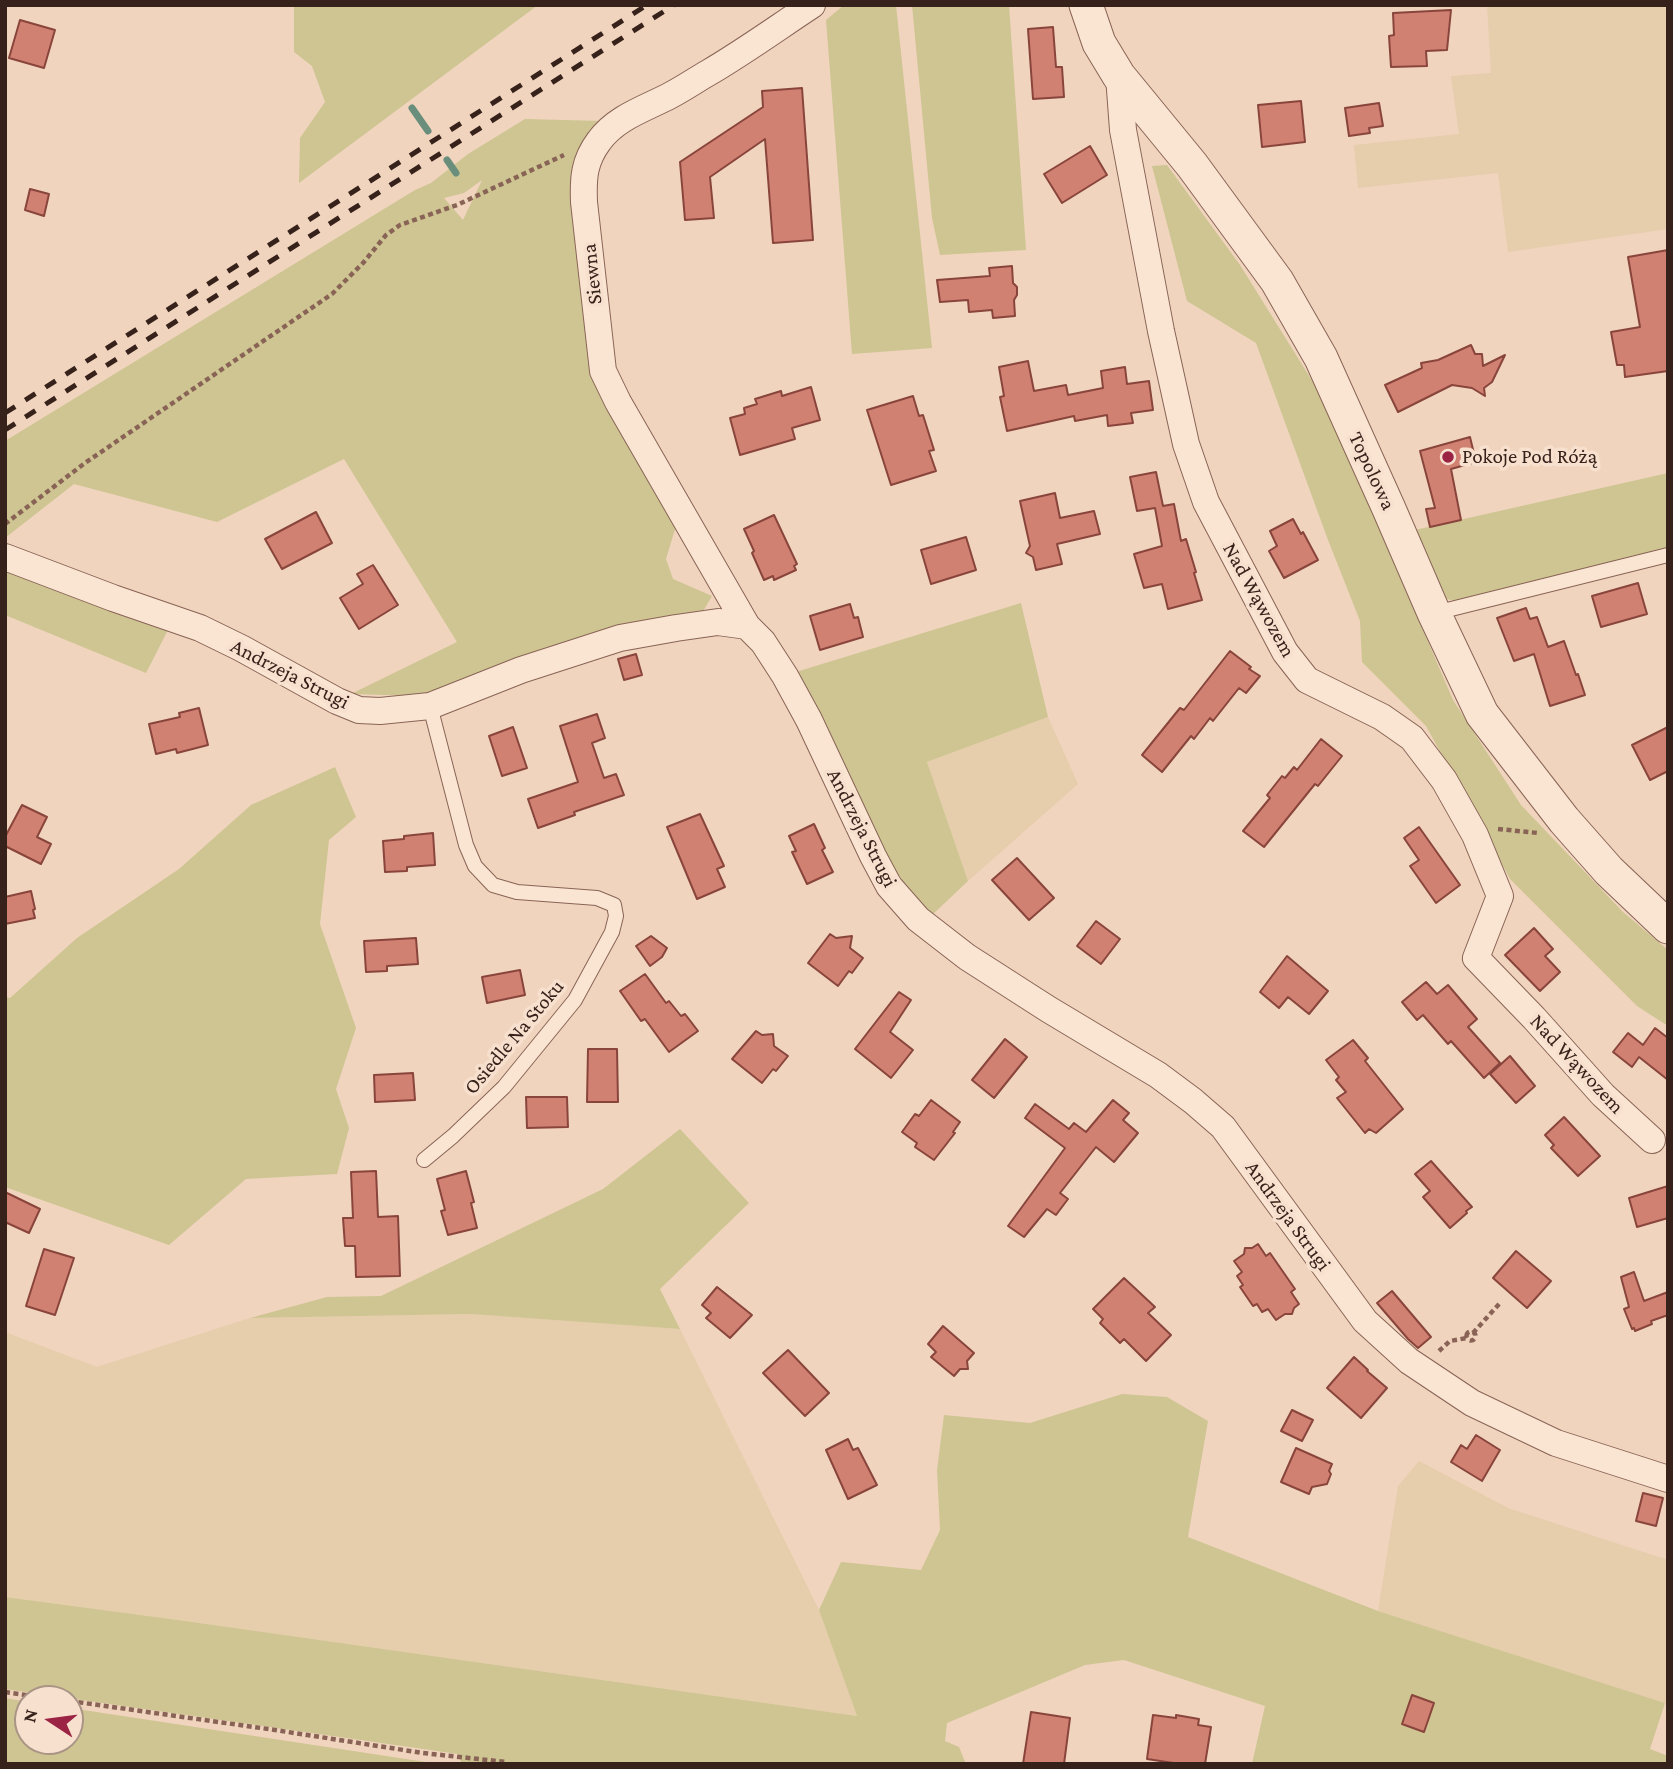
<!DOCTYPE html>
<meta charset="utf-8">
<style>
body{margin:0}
#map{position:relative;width:1673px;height:1769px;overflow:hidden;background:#f0d4be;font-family:"Crimson Pro",serif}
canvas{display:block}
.frame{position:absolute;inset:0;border:7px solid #37221b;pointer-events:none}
.north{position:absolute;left:14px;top:1685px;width:70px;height:70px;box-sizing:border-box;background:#f7e0ce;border:2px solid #aa9486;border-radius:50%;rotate:283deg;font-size:19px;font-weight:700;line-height:28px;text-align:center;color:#37221b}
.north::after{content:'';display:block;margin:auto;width:24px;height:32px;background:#9b2343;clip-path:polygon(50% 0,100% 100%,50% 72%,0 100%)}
</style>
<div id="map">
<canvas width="1673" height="1769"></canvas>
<div class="frame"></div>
<div class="north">N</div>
</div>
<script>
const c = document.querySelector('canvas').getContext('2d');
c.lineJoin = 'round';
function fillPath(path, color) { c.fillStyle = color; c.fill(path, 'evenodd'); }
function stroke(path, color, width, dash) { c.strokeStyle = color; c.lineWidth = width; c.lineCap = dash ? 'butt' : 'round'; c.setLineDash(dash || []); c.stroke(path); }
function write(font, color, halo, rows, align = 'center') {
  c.font = font + ' "Crimson Pro",serif'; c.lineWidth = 7; c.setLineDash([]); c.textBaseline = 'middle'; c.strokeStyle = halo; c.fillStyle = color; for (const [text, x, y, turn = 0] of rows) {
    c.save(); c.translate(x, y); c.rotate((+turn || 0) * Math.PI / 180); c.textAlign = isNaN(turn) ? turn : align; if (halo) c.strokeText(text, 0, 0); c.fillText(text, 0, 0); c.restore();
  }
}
const farmland = new Path2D(`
 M1487 5H1668V229L1508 252 1498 173 1358 188 1354 145 1459 134 1451 76 1491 73Z
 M1048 717 1078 784 968 881 927 762Z
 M470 1314 680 1329 819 1610 857 1716 178 1620 5 1597V1332L97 1367 250 1318Z
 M1419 1461 1508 1508 1668 1560V1704L1378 1611 1398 1486Z`);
const green = new Path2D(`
 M294 5H538L299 183 300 138 325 102 312 66 294 52Z
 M844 5H896L932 348 852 354 826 20Z
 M912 5H1009L1026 250 940 255 932 218Z
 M525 119 603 121 587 140 591 344 676 526 666 559 673 579 712 596 702 613 478 676 419 696 351 694 457 642 344 459 217 522 74 484 5 538V441L415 190 431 183 468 154ZM482 180 463 220 444 198 464 193Z
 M1167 165 1240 265 1326 403 1453 700 1521 805 1623 912 1668 950V1026L1637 1006 1510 879 1426 726 1362 662 1360 621 1328 540 1256 343 1187 301 1152 166Z
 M1668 473V548L1484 597 1455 601 1443 598 1415 530Z
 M5 567 169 628 146 673 5 615Z
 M1021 603 1048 717 927 762 968 881 931 916 892 873 796 672Z
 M335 767 356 817 329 840 320 924 356 1028 336 1089 349 1128 337 1174 246 1179 169 1245 5 1187V997L10 998 77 938 179 869 251 805Z
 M680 1129 749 1203 660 1289 680 1329 470 1314 250 1318 327 1297 381 1296 603 1189Z
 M1122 1394 1167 1397 1208 1421 1188 1537 1378 1611 1665 1703 1650 1749 1668 1756V1764H1252L1265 1706 1124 1660 1085 1665 947 1723 945 1741 959 1747 966 1764H462L458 1754 5 1689V1597L178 1620 857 1716 819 1610 841 1562 921 1570 940 1530 937 1470 944 1415 1030 1423Z
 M5 1698 28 1702V1741H70V1708L439 1764H5Z`);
const stream = new Path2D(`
 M412 108 428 131
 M447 160 456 173`);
const building = new Path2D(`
 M1451 10 1447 50 1426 51 1427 66 1391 67 1389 36 1394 35 1393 13Z
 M20 20 55 30 44 68 9 58Z
 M1053 27 1056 67H1062L1064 97 1033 99 1028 29Z
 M802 88 813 240 773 243 765 139 710 177 714 218 685 220 680 162 763 107 762 91Z
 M1301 101 1305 142 1262 147 1258 105Z
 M1379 103 1383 126 1369 128 1370 133 1349 136 1345 108Z
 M1090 146 1107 175 1062 203 1044 174Z
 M30 189 49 194 44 216 25 210Z
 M1668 250V371L1625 377 1624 365H1617L1611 332 1640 327 1628 257Z
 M1012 266 1013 283 1017 287V295L1014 300 1015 316 993 318 992 310 969 312 968 300 940 302 937 280 990 276 989 268Z
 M1471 345 1475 354H1482L1483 366 1505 355 1492 382 1484 388 1485 396 1472 388 1452 385 1398 412 1385 385 1422 368 1421 363 1438 360Z
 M1028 361 1034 391 1066 385 1068 395 1103 388 1101 371 1125 367 1127 384 1149 381 1153 410 1131 413 1133 423 1108 426 1107 415 1075 421 1074 416 1007 431 1000 397 1004 396 999 367Z
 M811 387 820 420 792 428 795 439 740 455 730 418 745 414 744 408 757 404 755 399 781 391 782 396Z
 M913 396 919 416 923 415 934 450 929 451 936 471 891 485 867 410Z
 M1470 437 1476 462 1451 469 1461 520 1430 527 1426 509 1435 508 1420 451Z
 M1156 472 1163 506 1174 504 1181 541 1186 539 1196 572 1194 573 1202 600 1168 609 1162 584 1144 588 1134 554 1162 546 1155 508 1137 511 1130 477Z
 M1055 493 1060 518 1094 511 1100 534 1057 544 1062 564 1036 570 1033 557 1026 553 1030 546 1020 501Z
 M316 512 332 543 282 569 265 539Z
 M774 515 797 564 794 566 796 570 774 580 773 576 764 580 752 553 754 551 744 529Z
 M1293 519 1301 534 1303 532 1318 560 1284 578 1269 551 1277 546 1270 531Z
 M966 537 976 570 931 584 921 550Z
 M373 565 398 605 359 629 340 598 363 584 357 574Z
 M1638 583 1647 614 1601 627 1592 596Z
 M850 604 854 618 858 617 863 637 820 650 810 616Z
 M1526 608 1530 619 1537 617 1548 647 1564 641 1576 675 1578 674 1585 695 1550 706 1534 654 1514 661 1497 618Z
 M1230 651 1251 667 1249 669 1260 676 1246 693 1239 688 1213 721 1210 718 1194 739 1191 736 1162 772 1142 755 1180 708 1184 710Z
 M636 654 642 675 624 680 618 659Z
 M199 708 208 745 177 753 176 749 156 754 149 724 180 717 179 713Z
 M597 714 605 738 592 743 604 778 616 774 624 795 574 812 575 815 538 828 528 799 578 782 560 726Z
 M513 727 527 768 502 776 489 736Z
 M1668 727V771L1650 780 1632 745Z
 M1321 739 1342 756 1318 786 1315 784 1264 847 1243 831 1270 798 1267 795 1282 776 1285 778 1294 767 1297 770Z
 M22 805 47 817 37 837 51 844 41 864 5 846V837Z
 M700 814 724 866 717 869 725 887 697 899 667 827Z
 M814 824 825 848 822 850 833 872 807 884 792 852 796 851 789 836Z
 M1419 827 1460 885 1436 903 1410 866 1419 860 1404 838Z
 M433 833 435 865 407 867V871L385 872 383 841 404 839V836Z
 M1017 858 1054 898 1029 920 992 880Z
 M31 891 35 909 33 910 35 918 5 924V897Z
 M1096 921 1120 939 1101 964 1077 946Z
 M1534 928 1553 949 1545 956 1560 972 1540 991 1505 955Z
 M830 934 836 938 852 936 850 948 863 958 852 973 849 971 838 986 808 963Z
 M651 936 667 948 662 957 650 966 636 946Z
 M416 938 418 964 387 966V971L366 972 364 941Z
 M1287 956 1328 991 1309 1014 1288 997 1279 1008 1260 992Z
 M520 970 525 995 487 1003 482 977Z
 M645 974 666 1003 669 1001 681 1016 685 1014 698 1031 669 1052 645 1019 641 1021 620 991Z
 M1426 982 1437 994 1448 985 1477 1019 1468 1027 1500 1063 1484 1078 1451 1041 1448 1044 1423 1015 1417 1020 1402 1002Z
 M899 992 911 1000 890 1032 913 1050 891 1078 855 1049Z
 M1655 1028 1668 1038V1080L1639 1057 1632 1067 1613 1052 1628 1033 1643 1045Z
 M756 1031 762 1035 773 1034 774 1046 788 1056 776 1071 773 1069 762 1083 732 1059Z
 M1005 1039 1027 1057 994 1098 972 1080Z
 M1353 1040 1368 1058 1365 1061 1403 1109 1376 1133 1369 1129 1365 1133 1337 1098 1346 1092 1336 1080 1339 1077 1326 1060Z
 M588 1049H617L618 1102H587Z
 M1510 1056 1535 1086 1516 1103 1490 1074Z
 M413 1073 415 1100 375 1102 374 1075Z
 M526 1097H567L568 1127 527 1128Z
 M931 1100 960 1122 953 1132 955 1133 934 1160 915 1147 917 1143 902 1132 915 1114 919 1116Z
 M1113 1100 1129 1113 1123 1120 1138 1133 1114 1162 1096 1147 1060 1193 1068 1199 1056 1215 1047 1209 1024 1237 1008 1226 1065 1148 1025 1118 1035 1104 1069 1129 1074 1123 1086 1132Z
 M1564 1117 1600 1156 1578 1176 1551 1148 1554 1145 1545 1135Z
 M1431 1161 1472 1207 1466 1211 1467 1213 1450 1228 1423 1197 1430 1191 1415 1174Z
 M376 1171 378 1217 398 1216 400 1276 356 1277 355 1246H345L343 1218H353L351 1172Z
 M466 1171 474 1202 471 1203 477 1228 448 1235 441 1211 445 1210 437 1179Z
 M1668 1186V1218L1637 1227 1629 1198Z
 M5 1192 40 1209 29 1233 5 1222Z
 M1258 1244 1266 1256 1270 1253 1295 1289 1291 1292 1299 1304 1294 1308 1292 1314H1285L1276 1320 1268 1309 1262 1312 1257 1304 1253 1306 1240 1287 1243 1285 1237 1276 1242 1272 1234 1261 1244 1254 1245 1248H1252Z
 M44 1249 74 1258 55 1315 26 1306Z
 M1516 1251 1551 1281 1527 1308 1493 1278Z
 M1634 1272 1644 1301 1668 1292V1315L1651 1321 1652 1324 1635 1331 1634 1328 1632 1329 1624 1309 1629 1307 1621 1277Z
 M1124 1278 1155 1307 1148 1313 1171 1335 1146 1361 1124 1339 1120 1343 1100 1323 1103 1319 1093 1309Z
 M717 1287 752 1315 730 1338 706 1318 711 1313 702 1305Z
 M1392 1291 1431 1337 1418 1348 1408 1339 1377 1303Z
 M943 1326 974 1353 967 1361 968 1369H960L954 1376 931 1357 936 1352 928 1344Z
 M788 1350 829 1393 805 1416 763 1373Z
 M1354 1357 1368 1370 1367 1371 1387 1388 1361 1418 1327 1388Z
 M1292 1410 1313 1420 1302 1441 1281 1431Z
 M1476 1435 1500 1450 1482 1481 1451 1462 1461 1445 1467 1449Z
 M848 1439 853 1450 858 1448 877 1485 848 1499 826 1450Z
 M1296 1448 1332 1464 1329 1471 1331 1474 1327 1484 1312 1487 1309 1494 1281 1482Z
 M1643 1493 1663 1498 1656 1526 1636 1521Z
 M1412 1695 1434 1703 1424 1732 1402 1724Z
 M1031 1712 1070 1718 1064 1764H1023Z
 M1153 1715 1176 1718V1715L1199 1719 1198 1725 1211 1727 1205 1764H1180L1147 1759Z`);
const path = new Path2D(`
 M5 524 85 463 332 294 363 263 386 235 400 225 457 205 564 155
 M1498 829 1538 833
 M1466.5 1336a4.5 4.5 0 1 1 9 0a4.5 4.5 0 1 1-9 0Z
 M1473 1333 1500 1303
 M1439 1351 1450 1341 1467 1338
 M5 1692 54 1699
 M70 1701 275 1730 423 1753 506 1762`);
const service = new Path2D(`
 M1435 613 1668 555
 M424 1160 453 1136 504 1087 575 1000 612 932 616 916 614 905 597 898 517 892 493 885 475 866 466 845 430 706`);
const minor = new Path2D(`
 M812 5C777 28 744 52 708 73 696 80 684 88 671 95 647 108 616 117 599 141 584 161 583 178 584 202L603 371 618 402 747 626 763 642 785 676 809 720 873 856 889 886 918 919 967 957 1048 1009 1158 1075 1193 1101 1223 1127 1365 1321 1409 1361 1472 1403 1556 1443 1668 1479
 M1119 76 1123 130 1161 331 1186 444 1206 502 1285 652 1307 680 1382 717 1412 738 1444 780 1475 835 1500 896 1476 958 1534 1018 1603 1095 1652 1140
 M5 557 113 598 200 628 241 648 337 701 359 710 380 711 430 706 521 670 620 638 676 628 718 622 747 626`);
const tertiary = new Path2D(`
 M1086 5 1099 43 1119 76 1192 165 1277 281 1321 358 1389 509 1434 613 1482 714 1564 820 1609 871 1668 927`);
const rail = new Path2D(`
 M5 413 647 5
 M5 430 674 5`);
const markers = [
 [1448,457,7,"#9b2343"]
];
const streetNames = [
 ["Siewna",592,274,-96],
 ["Topolowa",1372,471,65],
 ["Nad Wąwozem",1259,600,61],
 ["Andrzeja Strugi",290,674,27],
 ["Andrzeja Strugi",862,828,63],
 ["Osiedle Na Stoku",514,1037,-50],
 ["Nad Wąwozem",1577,1064,47],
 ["Andrzeja Strugi",1288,1216,54]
];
const poiNames = [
 ["Pokoje Pod Różą",1462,457]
];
fillPath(farmland, '#e6cdab');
fillPath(green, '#cec592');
stroke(stream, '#698f7c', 7);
fillPath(building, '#d08172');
stroke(building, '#89453b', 2);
stroke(service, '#896456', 16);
stroke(minor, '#896456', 28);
stroke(tertiary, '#896456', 35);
stroke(path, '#896456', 4.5, [5, 3.5]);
stroke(service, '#fae4d2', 14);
stroke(minor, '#fae4d2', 26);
stroke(tertiary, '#fae4d2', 33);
stroke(rail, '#37221b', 5, [12, 12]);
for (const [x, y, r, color] of markers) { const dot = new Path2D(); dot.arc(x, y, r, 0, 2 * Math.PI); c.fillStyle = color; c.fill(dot); stroke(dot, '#f7e0ce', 2.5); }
write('21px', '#37221b', '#f7e0ce', streetNames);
write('21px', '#37221b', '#f7e0ce', poiNames, 'left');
</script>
